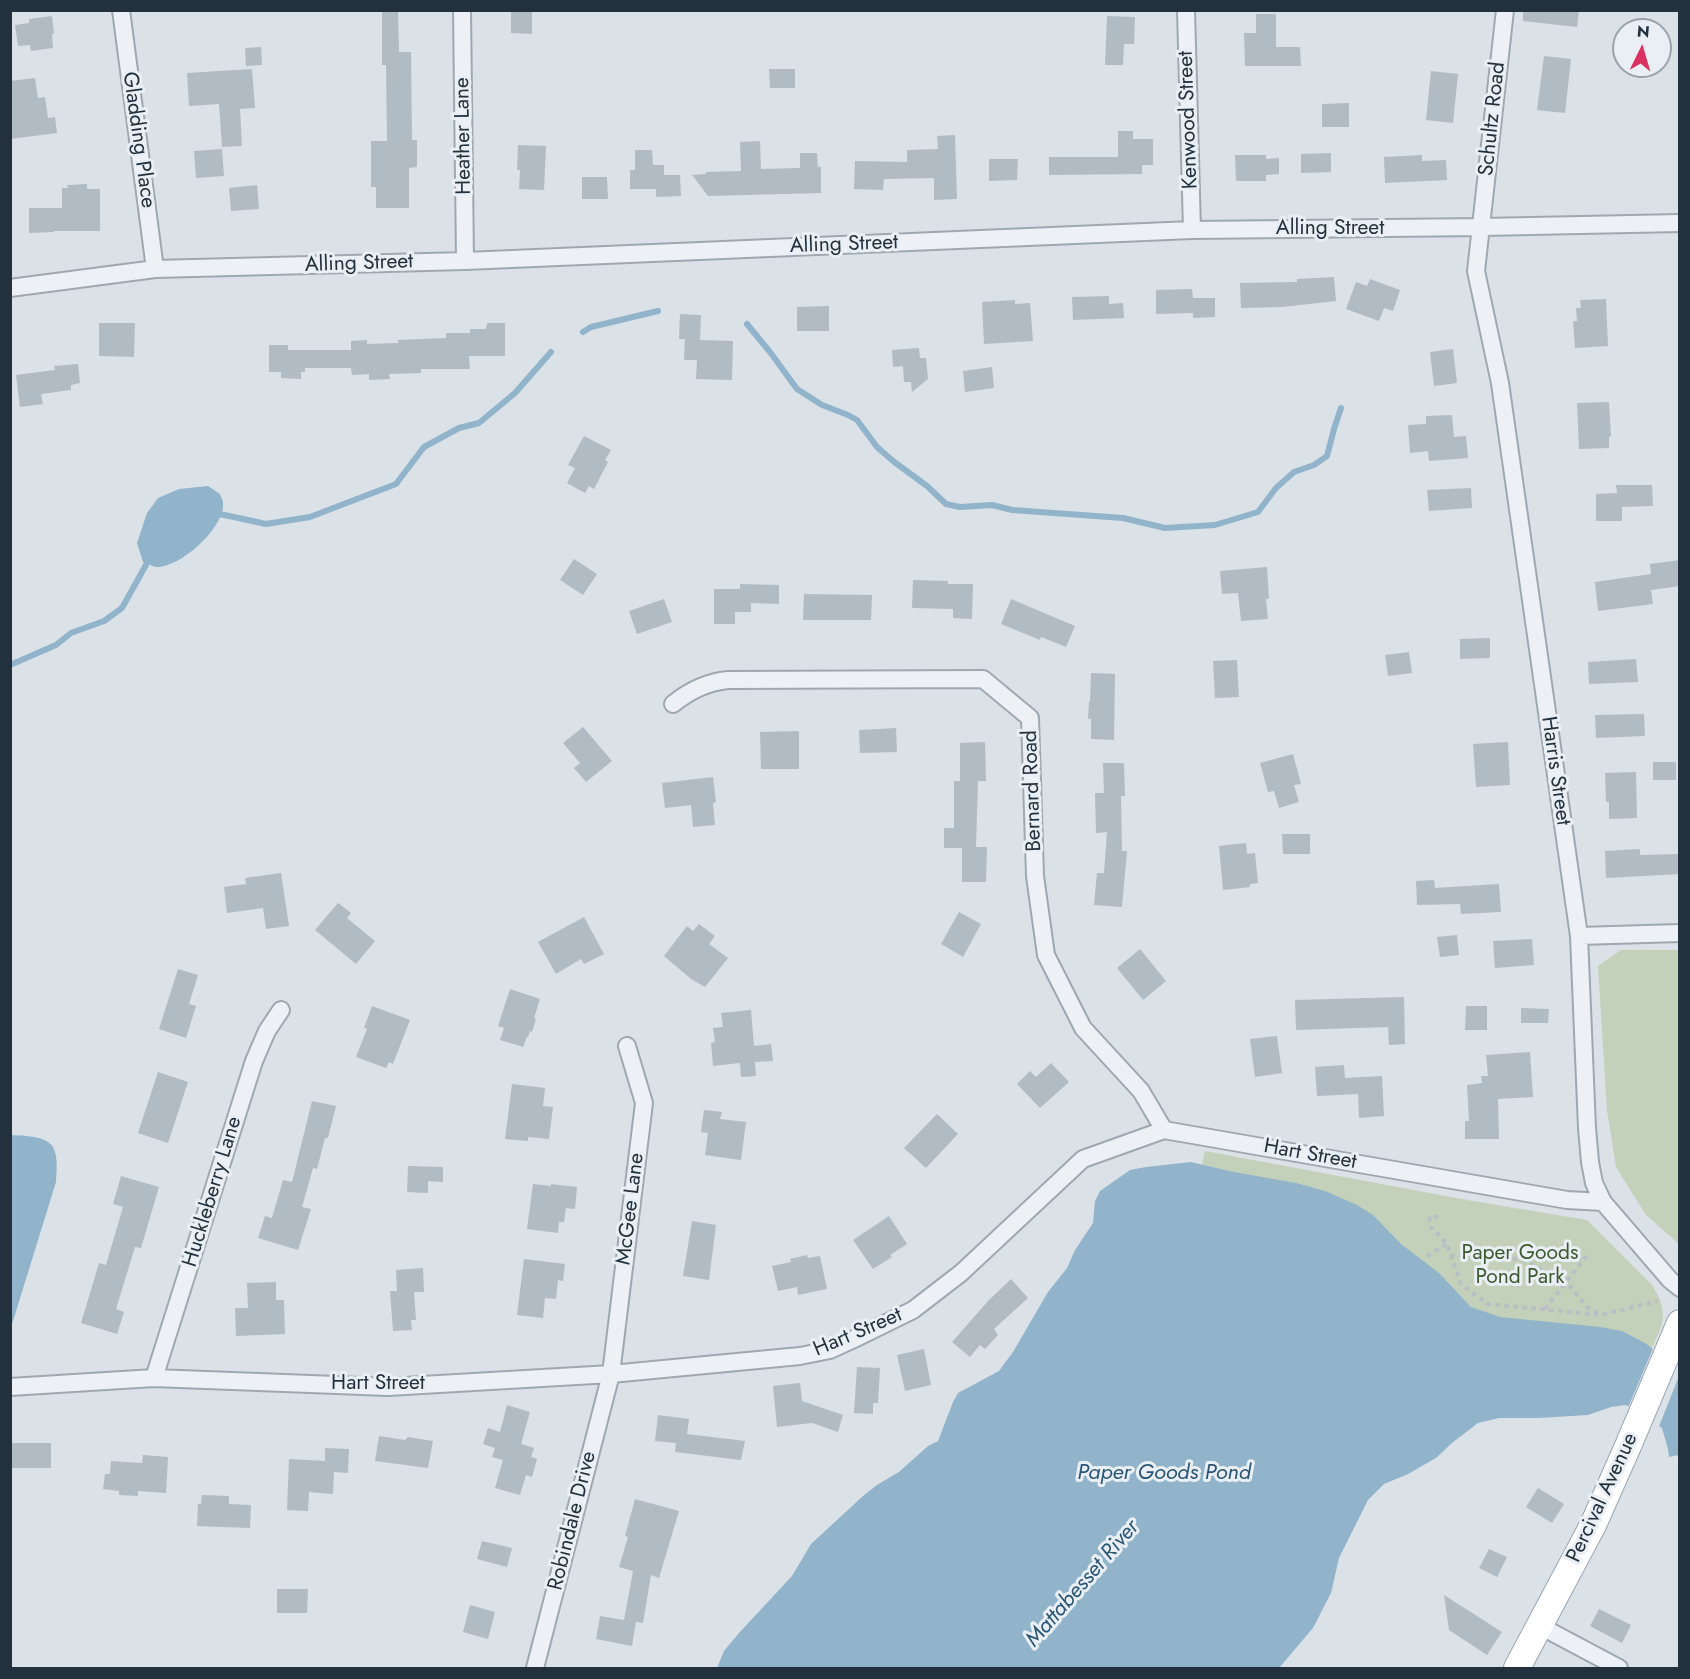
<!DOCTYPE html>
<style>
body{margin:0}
#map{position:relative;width:1690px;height:1679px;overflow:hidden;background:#dae1e7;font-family:Jost,sans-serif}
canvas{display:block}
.frame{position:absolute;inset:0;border:12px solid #23303e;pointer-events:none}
.north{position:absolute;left:1612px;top:18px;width:60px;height:60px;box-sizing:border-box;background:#e9eff4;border:2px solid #9aa3ab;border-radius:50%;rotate:5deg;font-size:16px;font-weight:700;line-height:24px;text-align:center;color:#23303e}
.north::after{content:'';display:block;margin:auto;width:21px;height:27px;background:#da3160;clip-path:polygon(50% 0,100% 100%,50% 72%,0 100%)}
</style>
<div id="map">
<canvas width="1690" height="1679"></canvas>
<div class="frame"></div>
<div class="north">N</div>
</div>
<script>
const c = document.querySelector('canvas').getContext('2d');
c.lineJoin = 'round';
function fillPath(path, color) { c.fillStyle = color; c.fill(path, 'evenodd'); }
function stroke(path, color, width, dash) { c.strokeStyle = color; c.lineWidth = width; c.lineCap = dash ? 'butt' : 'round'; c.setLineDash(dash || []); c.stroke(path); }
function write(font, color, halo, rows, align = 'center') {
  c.font = font + ' Jost,sans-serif'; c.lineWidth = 6; c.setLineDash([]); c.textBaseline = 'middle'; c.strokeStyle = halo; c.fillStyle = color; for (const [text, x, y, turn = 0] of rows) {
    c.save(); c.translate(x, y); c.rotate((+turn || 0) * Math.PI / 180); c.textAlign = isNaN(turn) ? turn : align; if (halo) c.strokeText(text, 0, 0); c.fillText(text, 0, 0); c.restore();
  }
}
const green = new Path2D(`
 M1621 950H1679V1244L1646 1215 1616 1167 1607 1110 1598 966Z
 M1205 1151 1467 1200 1587 1220 1652 1285C1669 1312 1664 1323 1651 1350L1485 1319 1364 1211 1202 1164Z`);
const water = new Path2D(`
 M208 486 220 494C221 497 223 500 223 503 225 528 180 568 156 567 152 566 147 563 143 562L137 543 147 513 158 498 179 489Z
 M11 1135C51 1137 60 1140 56 1182L13 1321 11 1325Z
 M1191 1162 1234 1172 1296 1183 1325 1191 1357 1205 1373 1215 1401 1244 1439 1273 1471 1307 1500 1317 1600 1327 1622 1331 1645 1343 1679 1370V1455L1669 1457 1668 1449 1662 1428 1635 1409 1625 1405 1611 1407 1588 1415 1538 1418H1499L1478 1423 1452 1443 1436 1458 1408 1474 1384 1484 1368 1500 1339 1558 1331 1593 1313 1628 1279 1668H717L724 1651 739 1633 792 1576 811 1544 863 1496 877 1485 899 1472 928 1446 938 1441 953 1402 958 1393 999 1371 1013 1352 1048 1292 1067 1268 1075 1250 1093 1223 1095 1201 1100 1191 1130 1170 1146 1167Z`);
const pier = new Path2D(`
 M1654 1346 1680 1366 1679 1376 1658 1429 1634 1412 1627 1410Z`);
const stream = new Path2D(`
 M747 324 770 352 797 389 822 405 848 415 857 420 877 447 893 461 927 486 946 504 960 507 992 505 1012 510 1123 518 1165 528 1215 525 1258 512 1276 488 1294 472 1314 465 1327 456 1334 429 1341 408
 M583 332 591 327 658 311
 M214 518 220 514 266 524 310 517 396 484 424 447 459 428 479 423 515 393 551 352
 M10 665 56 645 71 633 104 621 122 608 147 563 153 559`);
const building = new Path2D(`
 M382 10H398L399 52H411L412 140H417V167L409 168V208H376V187H371V141H387L386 65H382Z
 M511 10H532V34L511 33Z
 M1523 10H1579L1577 27 1523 21Z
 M1256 14H1276V47H1300L1301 66H1245L1244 33H1256Z
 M52 16 54 34H52L53 48 31 51 30 45 18 46 15 25 29 23V19Z
 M1107 16 1135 17 1134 44H1124L1123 65H1105Z
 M261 47 262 65 246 66 245 48Z
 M1544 56 1571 59 1565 113 1537 110Z
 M252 69 255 108 240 109 242 146 222 147 219 104 189 106 187 73Z
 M769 69H795V88H770Z
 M1431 71 1458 74 1453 123 1426 120Z
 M35 78 38 98 45 97 48 118 55 117 57 133 10 139V81Z
 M1349 103V127H1322V104Z
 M1118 131H1133V139H1153V165H1142V174L1049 175V157H1118Z
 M955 135 957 199 934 200V178L884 179 883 190 854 189 855 161 907 162V150L938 149 937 136Z
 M760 141 761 169 800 168V153H817L818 167H821V193L708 196 692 175 706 174V172L741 171 740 142Z
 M518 145 546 146 544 190 519 189 520 170H517Z
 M222 149 224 176 196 178 194 151Z
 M635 150H652L653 165H664V175H680L681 196 656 197V189H630V170H635Z
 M1331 153V172L1301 173V154Z
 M1235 155H1266V159L1279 158V174L1266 175V181H1236Z
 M1422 155V161L1446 160 1447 180 1385 183 1384 157Z
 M989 159H1018L1017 180 989 181Z
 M582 177H607L608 199H582Z
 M87 184V189H100V231H54V232L29 233V208H62V188H68L67 185Z
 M257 185 259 209 231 211 229 188Z
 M1334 277 1336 301 1282 307 1241 308 1240 283 1297 282V279Z
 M1370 279 1400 290 1393 311 1384 308 1379 321 1346 309 1356 282 1367 286Z
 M1192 289 1193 298H1215V317L1193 318V313L1156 314V290Z
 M1109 296V304L1123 303 1124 318 1073 320 1072 297Z
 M1606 299 1608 346 1575 348 1573 321H1577L1576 308H1581L1580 300Z
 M1015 300V304L1030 303 1033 341 984 344 982 302Z
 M829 306V331H797V307Z
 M680 314 701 315 700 340 733 341 732 380 696 379 697 360H684L685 339H679Z
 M99 323H135L134 357 99 356Z
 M487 323H505V356H469L470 369H421V373L389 374 390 379 369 380V374L352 375 351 368H305V372H301V379L281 378V372H269V345H288V350H351V341L367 340V344L398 343V340L446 338V333H470V329H486Z
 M919 348 920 358H926L928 379 912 392 911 382H904L903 366 893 367 892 350Z
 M1453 349 1457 383 1434 386 1430 352Z
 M78 364 80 383 71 385V390L41 394 43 404 20 407 16 375 55 370 54 366Z
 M992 367 994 388 965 392 963 371Z
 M1609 402 1611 436 1609 437V448L1579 449 1577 403Z
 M1452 415 1454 437 1466 436 1468 458 1429 461 1428 451 1410 453 1408 425 1426 424V416Z
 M584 436 611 450 605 460 608 462 594 489 589 486 585 493 567 483 575 468 568 465Z
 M1616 485H1652L1653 506 1622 507V521H1596V494L1617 493Z
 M1471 488 1472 508 1429 511 1427 490Z
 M574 559 597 574 583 595 560 580Z
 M1680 560V586L1651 590 1653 604 1598 611 1595 582 1651 574 1650 564Z
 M1267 567 1269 599H1266L1268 619 1241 621 1238 593 1222 594 1220 571Z
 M913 580 948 581V584H973L972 619 953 618V609L912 608Z
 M740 584 779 585V604L751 603V612H735V624H714V589H740Z
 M804 594 872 595 871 620H803Z
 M664 599 672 622 637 634 629 611Z
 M1011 599 1075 626 1066 647 1041 637 1040 640 1001 624Z
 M1490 638V658L1460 659V639Z
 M1409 652 1412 673 1388 676 1385 655Z
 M1636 659 1638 682 1589 684 1588 662Z
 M1237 660 1239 697 1215 698 1213 661Z
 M1091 673 1115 674 1114 740 1091 739V719H1088L1089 702H1090Z
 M1644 714 1645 736 1596 738 1595 715Z
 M583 727 612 761 586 782 574 768 580 763 563 743Z
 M896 728 897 752 860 753 859 730Z
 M799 731V769H761L760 732Z
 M985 742 986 781H978L976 847H987L986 882H962V848H944V828H954V781H960V743Z
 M1508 742 1510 785 1476 787 1473 744Z
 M1293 754 1301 784 1294 785 1299 802 1279 808 1274 791 1268 792 1260 763Z
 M1653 762H1676V780H1653Z
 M1103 763H1124L1125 796H1121L1122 851H1127L1122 907 1094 905 1097 873H1104L1107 832 1096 833 1095 793H1104Z
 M1636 772 1637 818 1609 819V802H1606L1605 773Z
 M713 777 716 802 713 803 715 825 693 827 691 805 665 808 662 783Z
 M1282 834H1310V854H1283Z
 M1246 843 1247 854 1255 853 1258 883 1250 884V887L1223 890 1219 846Z
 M1640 849V855L1680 854V874L1606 878 1605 851Z
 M281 873 289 926 266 929 263 908 227 913 224 887 246 884 245 878Z
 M1434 880 1435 888 1499 884 1501 912 1461 914 1460 904 1417 905 1416 881Z
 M338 903 351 913 347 918 375 941 356 964 315 930Z
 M959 912 981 924 963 957 941 944Z
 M584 917 604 954 584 964 581 959 556 974 538 942Z
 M699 924 715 936 709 944 728 958 705 987 691 979 664 956 687 926 693 931Z
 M1457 935 1459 955 1440 957 1437 937Z
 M1532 939 1534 965 1495 968 1493 941Z
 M1140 949 1166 981 1143 1000 1117 968Z
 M178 969 198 975 189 1004 196 1006 186 1038 159 1029Z
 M510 989 540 999 534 1018 536 1019 532 1032 530 1031 528 1037H527L523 1047 500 1040 504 1028 498 1026Z
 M1404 997 1405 1044 1389 1045 1388 1027 1296 1030 1295 1000Z
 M372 1006 410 1020 393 1064 389 1062 386 1068 356 1057 367 1029 364 1028Z
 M1466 1006H1487V1030H1465Z
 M1521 1008 1549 1009 1548 1023H1521Z
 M751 1010 754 1046 771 1044 773 1061 755 1062 756 1076 741 1077 740 1063 713 1066 711 1043 715 1042 713 1028 723 1027 721 1013Z
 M1277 1036 1282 1073 1255 1077 1250 1039Z
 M1530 1052 1533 1097 1498 1099 1499 1139H1465V1121H1469L1467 1085 1482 1083 1481 1076H1488L1486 1055Z
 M1051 1063 1069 1082 1040 1108 1017 1084 1030 1071 1036 1077Z
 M1344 1065 1345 1078 1382 1076 1384 1116 1359 1118 1358 1094 1317 1096 1315 1067Z
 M158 1072 188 1082 168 1143 138 1133Z
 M512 1084 545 1088 543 1106 553 1107 549 1139 528 1137V1141L505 1139Z
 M312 1101 336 1106 328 1138H325L317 1169 313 1168 302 1207 311 1209 298 1250 258 1238 265 1216 272 1218 283 1180 292 1182Z
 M704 1110 722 1112 720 1119 746 1122 741 1160 705 1155 708 1133 701 1132Z
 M937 1114 958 1134 926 1168 904 1148Z
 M408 1166 443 1167V1182L428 1181V1193L407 1192Z
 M121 1176 159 1187 141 1248 135 1247 116 1309 124 1312 117 1334 81 1323 99 1263 106 1265 123 1207 113 1204Z
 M533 1184 551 1186V1184L577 1187 575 1209 566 1208 564 1222H559L558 1233 527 1229Z
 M889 1216 907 1244 890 1255 892 1257 873 1269 853 1240Z
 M692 1221 716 1225 709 1280 683 1276Z
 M807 1255 808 1258 820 1256 827 1289 798 1295 797 1287 778 1291 772 1266 791 1262 790 1259Z
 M524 1259 565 1264 563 1281 558 1280 556 1299 545 1298 543 1318 517 1315Z
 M423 1268 424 1292H414L416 1320H411L412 1330 393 1331 390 1291H397L396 1270Z
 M1011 1279 1028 1298 994 1329 998 1335 985 1349 980 1345 970 1357 952 1342 989 1300Z
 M276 1282V1300H284L285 1334 236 1336 235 1308H248L247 1283Z
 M924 1349 931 1385 905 1391 897 1355Z
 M857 1367 880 1368 878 1403H873V1414L854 1413Z
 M800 1383 802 1401 843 1415 838 1432 812 1423 777 1427 773 1386Z
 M507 1405 530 1412 521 1444 534 1448 531 1457 537 1459 532 1477 526 1475 520 1495 495 1488 503 1460 492 1457 495 1448 483 1444 488 1428 500 1432Z
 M658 1415 689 1419 687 1434 745 1441 741 1460 675 1452 676 1443 655 1441Z
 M379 1436 405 1440 408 1437 433 1441 428 1468 375 1461Z
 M10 1443H51V1468H10Z
 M325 1448 349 1449 348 1473 334 1472 333 1494 309 1492 308 1511 287 1510 289 1459 325 1461Z
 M143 1455 168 1457 166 1493 138 1491V1496L119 1495V1491L103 1489 105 1474H110L111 1461 142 1463Z
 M1538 1488 1564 1504 1552 1523 1526 1507Z
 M202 1495 229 1496V1504L251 1505 250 1528 197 1526 198 1504H201Z
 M635 1499 679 1511 659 1578 651 1575 643 1623 624 1620 633 1571 619 1567 628 1537 625 1536Z
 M482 1541 512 1548 507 1567 477 1559Z
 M1489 1549 1507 1557 1497 1577 1479 1568Z
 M277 1589H308L307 1613H277Z
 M1444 1595 1502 1632 1487 1655 1449 1630Z
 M470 1605 495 1612 488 1639 463 1632Z
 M1599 1609 1631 1625 1622 1643 1590 1626Z
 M600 1616 636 1622 632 1646 596 1639Z`);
const path = new Path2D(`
 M1438 1217H1429L1431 1227 1447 1244 1461 1284 1488 1304 1601 1315 1658 1301
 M1570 1252 1583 1260
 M1427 1256 1447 1244
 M1450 1256 1475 1254 1500 1256 1526 1261 1570 1286 1588 1308 1597 1313
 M1545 1309 1588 1254`);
const street = new Path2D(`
 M121 10 155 269
 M462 10 465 261
 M1186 10 1192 230
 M1505 10 1476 271 1500 383 1579 936 1587 1128 1590 1162 1594 1183 1603 1202 1670 1280 1680 1288
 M10 288 155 269 465 261 1192 230 1482 227 1680 223
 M673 704C689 691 707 682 728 680L983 679 1030 718 1035 876 1046 955 1083 1028 1141 1091 1164 1130
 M1579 936 1680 933
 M154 1378 254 1061 267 1031 281 1010
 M10 1387 154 1378 388 1387 611 1374 800 1356 830 1350 854 1339 913 1310 961 1273 1083 1159 1164 1130 1567 1200 1603 1202
 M1540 1626 1619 1668
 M535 1668 611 1374 644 1103 627 1046`);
const primary = new Path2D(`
 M1517 1668 1593 1525 1628 1446 1680 1323`);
const streetNames = [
 ["Schultz Road",1493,119,-84],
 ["Kenwood Street",1189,120,-92],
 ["Heather Lane",464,136,-91],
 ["Gladding Place",138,140,82],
 ["Alling Street",1330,229],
 ["Alling Street",844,245,-2],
 ["Alling Street",359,264,-2],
 ["Harris Street",1555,771,82],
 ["Bernard Road",1033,791,-92],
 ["Hart Street",1310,1155,10],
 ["Huckleberry Lane",213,1192,-73],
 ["McGee Lane",631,1209,-83],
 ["Hart Street",858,1333,-23],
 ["Hart Street",378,1384],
 ["Percival Avenue",1603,1498,-65],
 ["Robindale Drive",573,1521,-76]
];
const parkNames = [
 ["Paper Goods",1520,1254],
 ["Pond Park",1520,1278]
];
const waterNames = [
 ["Paper Goods Pond",1164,1474],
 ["Mattabesset River",1083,1584,-49]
];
fillPath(green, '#c3d1ba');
fillPath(water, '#91b4cb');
fillPath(pier, '#dae1e7');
stroke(stream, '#91b4cb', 6);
fillPath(building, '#b1bbc4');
stroke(street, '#9fa8b1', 20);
stroke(primary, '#99a7b3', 28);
stroke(path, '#b8bfc5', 4, [4.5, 4.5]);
stroke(street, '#edf1f5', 16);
stroke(primary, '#fff', 26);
write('21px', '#23303e', '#e9eff4', streetNames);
write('21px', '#3d5a2f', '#e9eff4', parkNames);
write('italic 22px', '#2a5575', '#e9eff4', waterNames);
</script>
